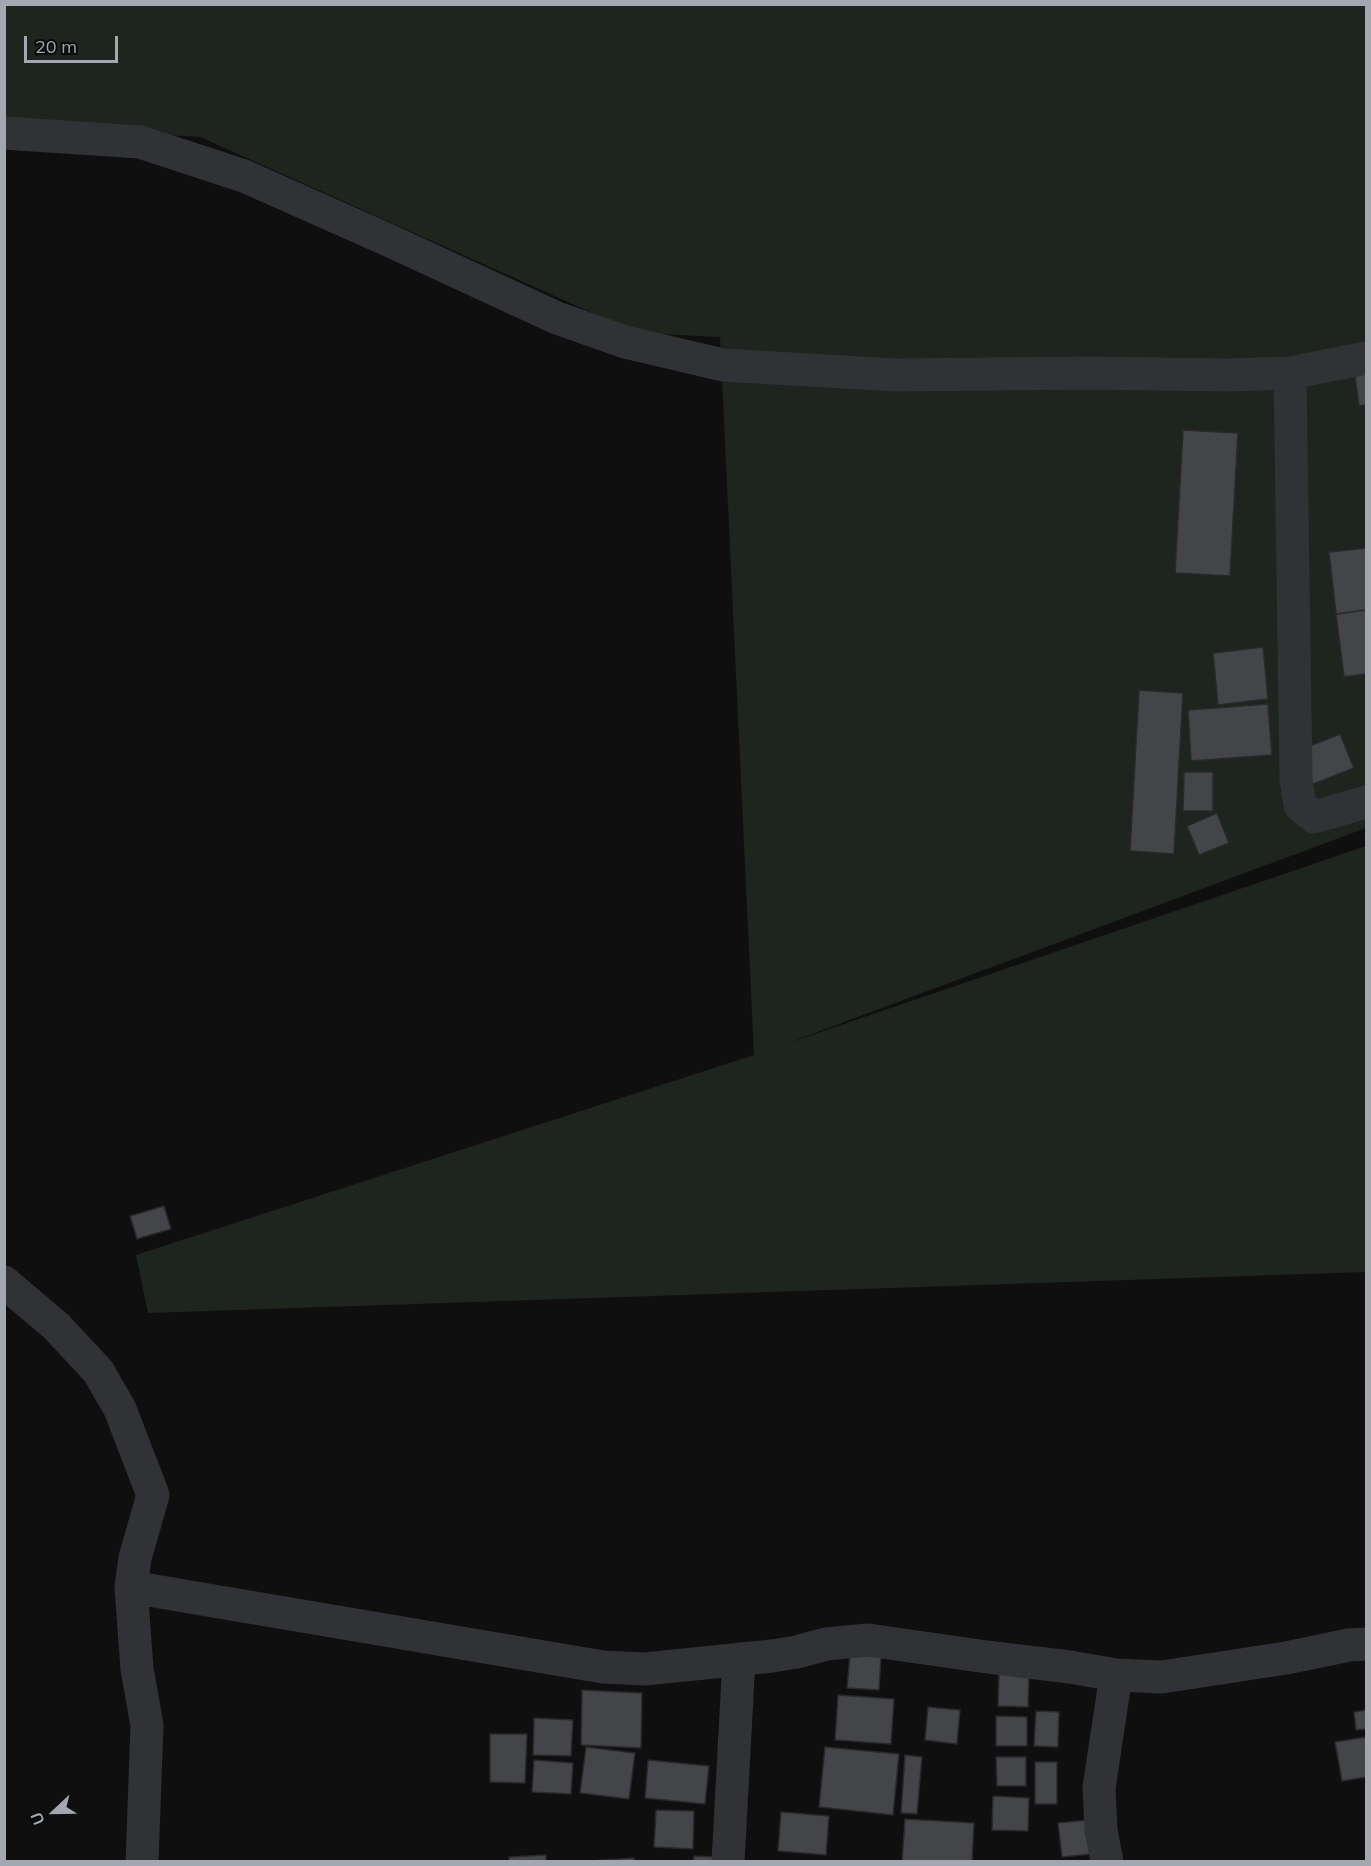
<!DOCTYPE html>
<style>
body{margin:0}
#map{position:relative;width:1371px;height:1866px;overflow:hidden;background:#0f0f10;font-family:Mulish,sans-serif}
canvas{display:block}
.frame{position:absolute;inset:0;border:6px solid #a2a7b0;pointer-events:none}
.north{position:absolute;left:24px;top:1782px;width:60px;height:60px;-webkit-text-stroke:4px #0a0a0b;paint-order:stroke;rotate:248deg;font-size:16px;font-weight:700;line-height:24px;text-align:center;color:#a2a7b0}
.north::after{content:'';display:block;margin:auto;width:21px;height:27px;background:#a2a7b0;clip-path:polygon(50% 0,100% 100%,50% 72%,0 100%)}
.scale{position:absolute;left:24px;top:36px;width:94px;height:27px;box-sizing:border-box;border:3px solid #a2a7b0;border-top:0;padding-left:8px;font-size:18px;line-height:21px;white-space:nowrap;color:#a2a7b0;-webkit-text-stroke:4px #0a0a0b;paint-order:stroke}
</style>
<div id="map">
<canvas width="1371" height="1866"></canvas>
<div class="frame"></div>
<div class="north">U</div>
<div class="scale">20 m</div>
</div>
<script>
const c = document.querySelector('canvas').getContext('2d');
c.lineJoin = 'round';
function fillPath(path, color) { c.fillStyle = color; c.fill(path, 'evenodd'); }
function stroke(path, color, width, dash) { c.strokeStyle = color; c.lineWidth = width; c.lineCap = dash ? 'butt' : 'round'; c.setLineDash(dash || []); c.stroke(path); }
const green = new Path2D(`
 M4 5H1366V828L785 1044 1366 846V1272L148 1313 136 1255 754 1055 720 337 637 333 200 137 5 124Z`);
const building = new Path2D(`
 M1366 368V405L1359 406 1354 369Z
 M1183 430 1238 433 1230 576 1175 573Z
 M1366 548V610L1336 614 1329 552Z
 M1366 610V674L1344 677 1336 614Z
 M1263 647 1268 699 1218 705 1213 653Z
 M1139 690 1183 693 1174 854 1130 851Z
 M1268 704 1272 755 1191 761 1188 710Z
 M1340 734 1354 768 1311 785 1297 751Z
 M1184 772H1213V811H1183Z
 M1217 813 1229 843 1199 855 1187 826Z
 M164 1206 171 1229 137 1239 130 1216Z
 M850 1654 881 1657 879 1690 847 1688Z
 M999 1673 1029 1674 1028 1707 998 1706Z
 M582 1690 642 1693 641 1748 581 1745Z
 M838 1695 894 1699 891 1744 835 1740Z
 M928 1707 960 1710 957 1744 925 1740Z
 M1366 1710V1729L1356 1730 1354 1712Z
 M1036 1711 1059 1712 1058 1747 1034 1746Z
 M996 1716 1027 1717V1746H996Z
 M534 1718 573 1720 571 1756 533 1755Z
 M490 1734H527L525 1783 490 1782Z
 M1366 1737V1777L1342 1781 1335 1742Z
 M586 1747 635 1753 629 1799 580 1793Z
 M825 1747 899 1754 893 1815 819 1807Z
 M905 1755 922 1757 917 1814 901 1813Z
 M996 1757H1026V1786H997Z
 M534 1760 573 1763 571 1794 532 1792Z
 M648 1760 709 1766 705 1804 645 1798Z
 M1035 1762H1057V1804H1035Z
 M993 1796 1029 1798 1028 1831 992 1830Z
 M656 1810 694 1811 693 1849 654 1847Z
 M781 1812 829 1816 826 1855 778 1851Z
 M905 1819 974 1823 972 1862H902Z
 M1089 1820 1092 1854 1062 1857 1058 1823Z
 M546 1855V1862H509V1857Z
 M694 1856 716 1857 715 1862H693Z
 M634 1858V1862H575Z`);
const minor = new Path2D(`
 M4 133 140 142 244 176 388 240 557 318 625 342 723 365 896 375 1090 373 1228 375 1290 373 1366 358
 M1290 373 1296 780 1300 805 1314 817 1366 802
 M4 1282 56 1326 98 1371 120 1409 153 1495 135 1558 131 1587 137 1669 147 1725 142 1862
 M131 1587 603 1667 645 1669 772 1656 797 1652 826 1644 868 1640 987 1657 1070 1667 1116 1675 1162 1677 1286 1658 1349 1645 1366 1644
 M728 1862 739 1659
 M1107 1862 1101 1830 1099 1788 1116 1675`);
fillPath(green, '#1e241e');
fillPath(building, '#434548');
stroke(building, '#29292c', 1.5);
stroke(minor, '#313235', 33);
</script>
